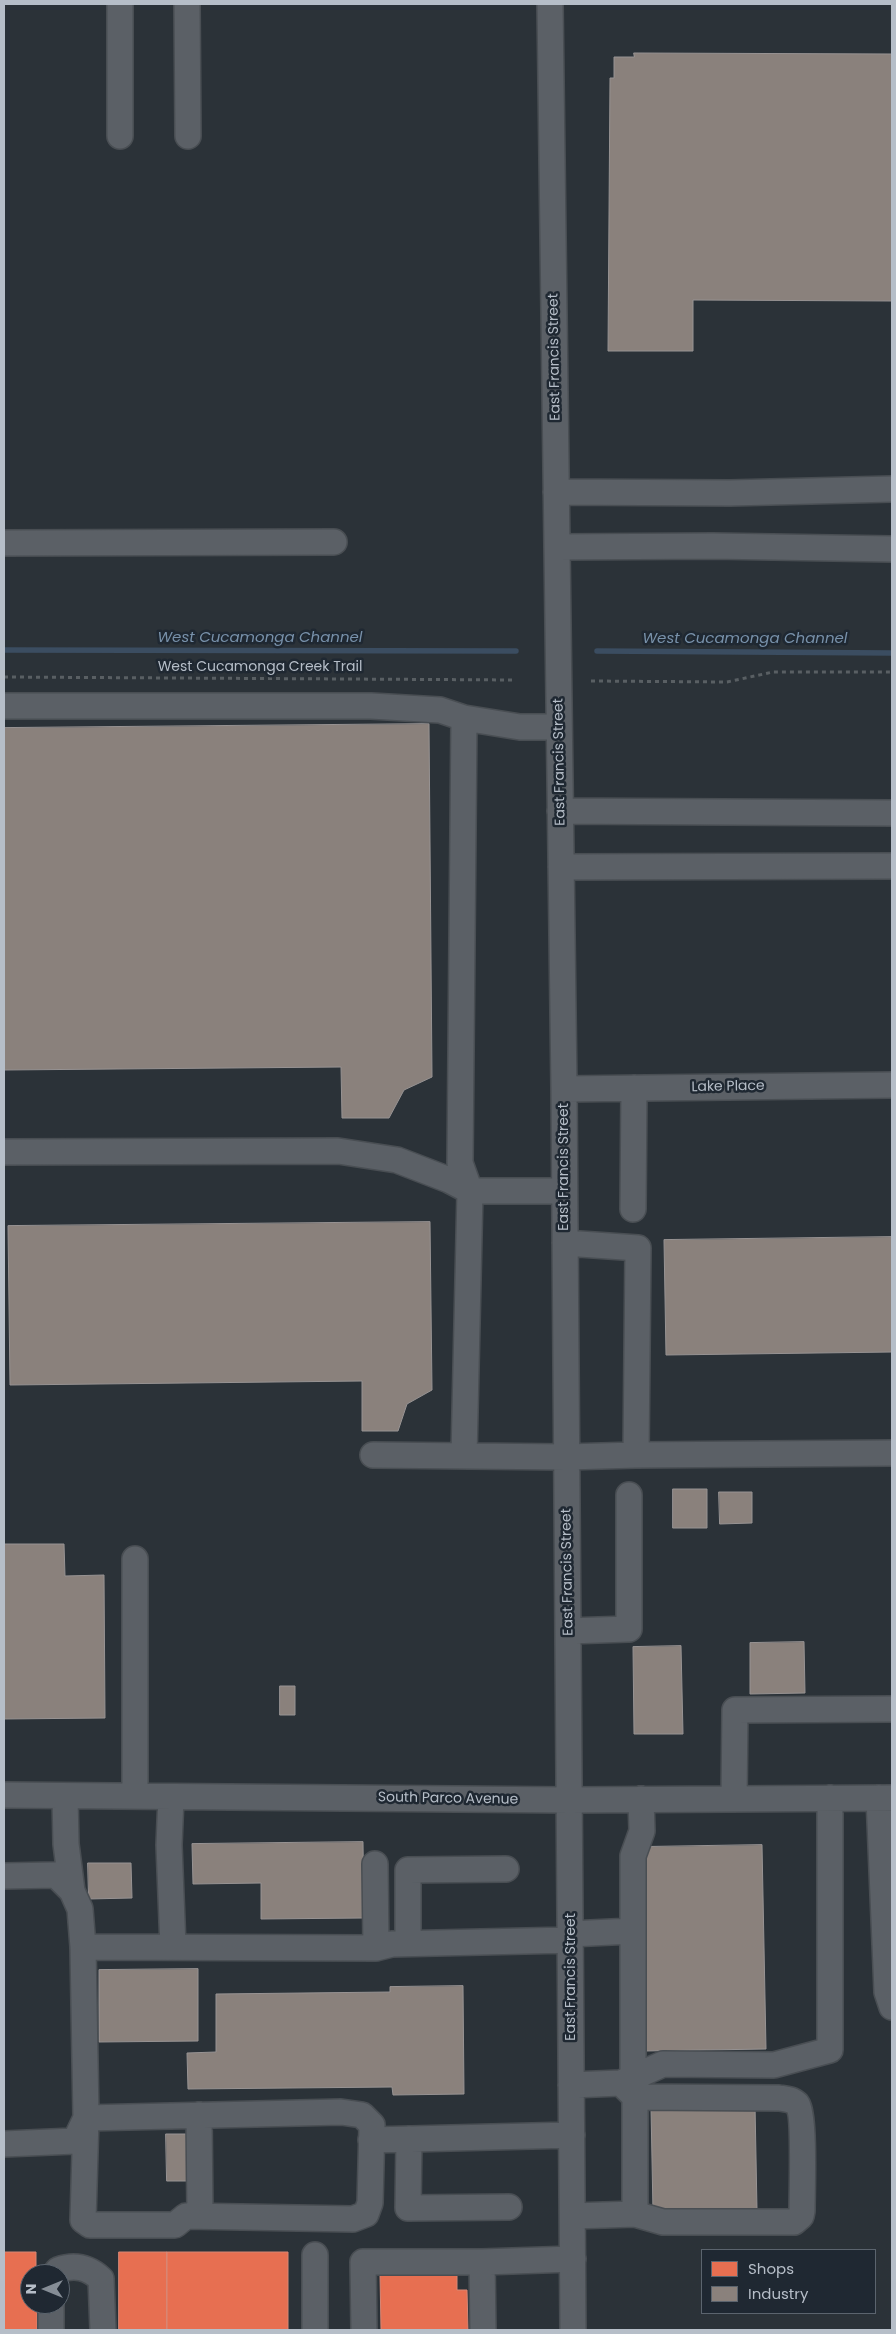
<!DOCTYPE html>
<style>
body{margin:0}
#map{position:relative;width:896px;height:2334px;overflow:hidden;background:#2b3238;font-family:Poppins,sans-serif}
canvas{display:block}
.frame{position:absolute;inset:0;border:5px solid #b6bec8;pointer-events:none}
.legend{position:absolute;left:701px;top:2249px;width:175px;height:65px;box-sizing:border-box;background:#1f2832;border:1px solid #5b646e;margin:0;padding:6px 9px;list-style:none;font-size:15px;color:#b6bec8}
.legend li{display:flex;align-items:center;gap:10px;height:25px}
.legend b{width:25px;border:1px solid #5b646e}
.north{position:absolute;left:20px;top:2264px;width:50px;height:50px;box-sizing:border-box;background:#1f2832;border:1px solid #5b646e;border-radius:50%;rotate:270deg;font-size:14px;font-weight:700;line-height:20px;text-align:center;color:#b6bec8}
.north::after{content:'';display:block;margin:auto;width:18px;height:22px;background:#858d96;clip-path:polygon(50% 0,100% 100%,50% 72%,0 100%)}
</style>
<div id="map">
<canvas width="896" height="2334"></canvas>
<div class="frame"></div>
<ul class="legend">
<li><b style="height:14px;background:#e76f51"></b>Shops</li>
<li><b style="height:14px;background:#8a817c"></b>Industry</li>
</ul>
<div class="north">N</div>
</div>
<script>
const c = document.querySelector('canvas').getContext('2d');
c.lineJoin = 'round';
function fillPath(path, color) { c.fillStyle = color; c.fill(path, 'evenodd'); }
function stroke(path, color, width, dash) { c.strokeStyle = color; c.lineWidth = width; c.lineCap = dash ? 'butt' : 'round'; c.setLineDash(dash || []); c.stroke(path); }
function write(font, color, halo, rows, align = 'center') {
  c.font = font + ' Poppins,sans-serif'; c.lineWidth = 5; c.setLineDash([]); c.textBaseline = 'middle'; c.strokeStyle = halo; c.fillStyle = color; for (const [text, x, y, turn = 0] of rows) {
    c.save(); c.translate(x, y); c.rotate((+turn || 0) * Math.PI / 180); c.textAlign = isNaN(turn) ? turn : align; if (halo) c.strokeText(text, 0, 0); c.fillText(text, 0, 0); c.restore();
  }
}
const shops = new Path2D(`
 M4 2252H36V2274H30V2304H37V2330H4Z
 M119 2252H167V2330H119Z
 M167 2252H288V2330H167Z
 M457 2273V2290H467L468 2330H381L380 2274Z`);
const industry = new Path2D(`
 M634 53 892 54V301L693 300V351H608L610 78H614V57H634Z
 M429 724 432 1077 404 1090 389 1118H342L341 1067 4 1070V728Z
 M430 1222 432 1390 407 1404 398 1431H362V1381L10 1385 8 1226Z
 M892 1237V1352L666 1355 664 1240Z
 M673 1489H707V1528H673Z
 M719 1492H752V1523L720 1524Z
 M4 1544H64L65 1576 104 1575 105 1718 4 1719Z
 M804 1642 805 1693 750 1694V1643Z
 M681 1646 683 1734H634L633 1647Z
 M280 1686H295V1715H280Z
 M363 1842 364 1918 261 1919V1883L193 1884 192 1844Z
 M762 1845 766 2049 645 2051 642 1847Z
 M88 1863H131L132 1898 89 1899Z
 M198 1969V2041L99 2042V1970Z
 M463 1986 464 2094 393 2095 392 2087 188 2089 187 2053 216 2052V1994L390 1992V1987Z
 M755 2105 757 2210 653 2212 651 2107Z
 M166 2134H186L187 2181H167Z`);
const stream = new Path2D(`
 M4 650 516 651
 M597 651 892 653`);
const path = new Path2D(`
 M4 677 516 680
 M591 681 727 682 773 672H892`);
const minor = new Path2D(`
 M120 4V136
 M187 4 188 136
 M550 4 564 1089 573 2330
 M556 492 730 493 892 489
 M4 543 334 542
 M557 547 713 546 892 549
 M4 706H371L440 710 464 718
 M560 811 892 813
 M561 867 892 866
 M564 1089 892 1085
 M4 1152 338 1151 397 1160 449 1180 470 1191
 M470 1191 460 1163 464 718 520 727H559
 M633 1209 634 1088
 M373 1455 567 1457 636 1455 638 1248 565 1243
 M636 1455 892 1453
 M464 1456 470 1191H564
 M135 1559V1796
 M568 1631 629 1629V1495
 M4 1795 569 1800 892 1798
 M65 1796 66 1844 72 1891
 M171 1797 169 1845 173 1947
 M879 1798 887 1992 892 2007
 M734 1799 735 1710 892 1709
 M4 1876 56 1875 72 1891 80 1909 83 1947 86 2118 83 2220 90 2225H175L186 2216 353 2219 366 2214 370 2203 372 2125 362 2115 341 2112 86 2118
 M570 1934 632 1931
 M408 1943V1870L506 1869
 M83 1947 376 1948 375 1864
 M376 1948 392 1944 570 1940
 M633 2077V1856L642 1831 641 1799
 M621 2083 663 2064 774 2065 830 2050V1798
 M571 2085 621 2083 635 2097V2214L573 2216
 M635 2097 779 2098C786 2099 792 2099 797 2104 805 2114 802 2193 802 2211L801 2216 794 2222H663L635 2214
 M199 2115 200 2216
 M409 2139 408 2208 509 2207
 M371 2140 572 2135
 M4 2144 75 2141 86 2118
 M315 2255V2330
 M55 2274 58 2270C75 2264 88 2267 101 2279L103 2330
 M51 2330V2304
 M364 2330 363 2262H482
 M483 2330 482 2262 573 2259`);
const streetNames = [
 ["East Francis Street",555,357,-91],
 ["West Cucamonga Creek Trail",260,667],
 ["East Francis Street",560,762,-91],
 ["Lake Place",728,1087,-1],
 ["East Francis Street",564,1167,-90],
 ["East Francis Street",568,1572,-91],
 ["South Parco Avenue",448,1799,1],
 ["East Francis Street",571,1977,-90]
];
const waterNames = [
 ["West Cucamonga Channel",260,638],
 ["West Cucamonga Channel",745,639]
];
fillPath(shops, '#e76f51');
stroke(shops, '#d88775', 1);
fillPath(industry, '#8a817c');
stroke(industry, '#979393', 1);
stroke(stream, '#3b4d61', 5.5);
stroke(minor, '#494e53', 28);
stroke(path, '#595f63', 3, [4, 4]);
stroke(minor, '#5b6066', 25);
write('14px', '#b6bec8', '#1f2832', streetNames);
write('italic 15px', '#7891aa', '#1f2832', waterNames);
</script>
